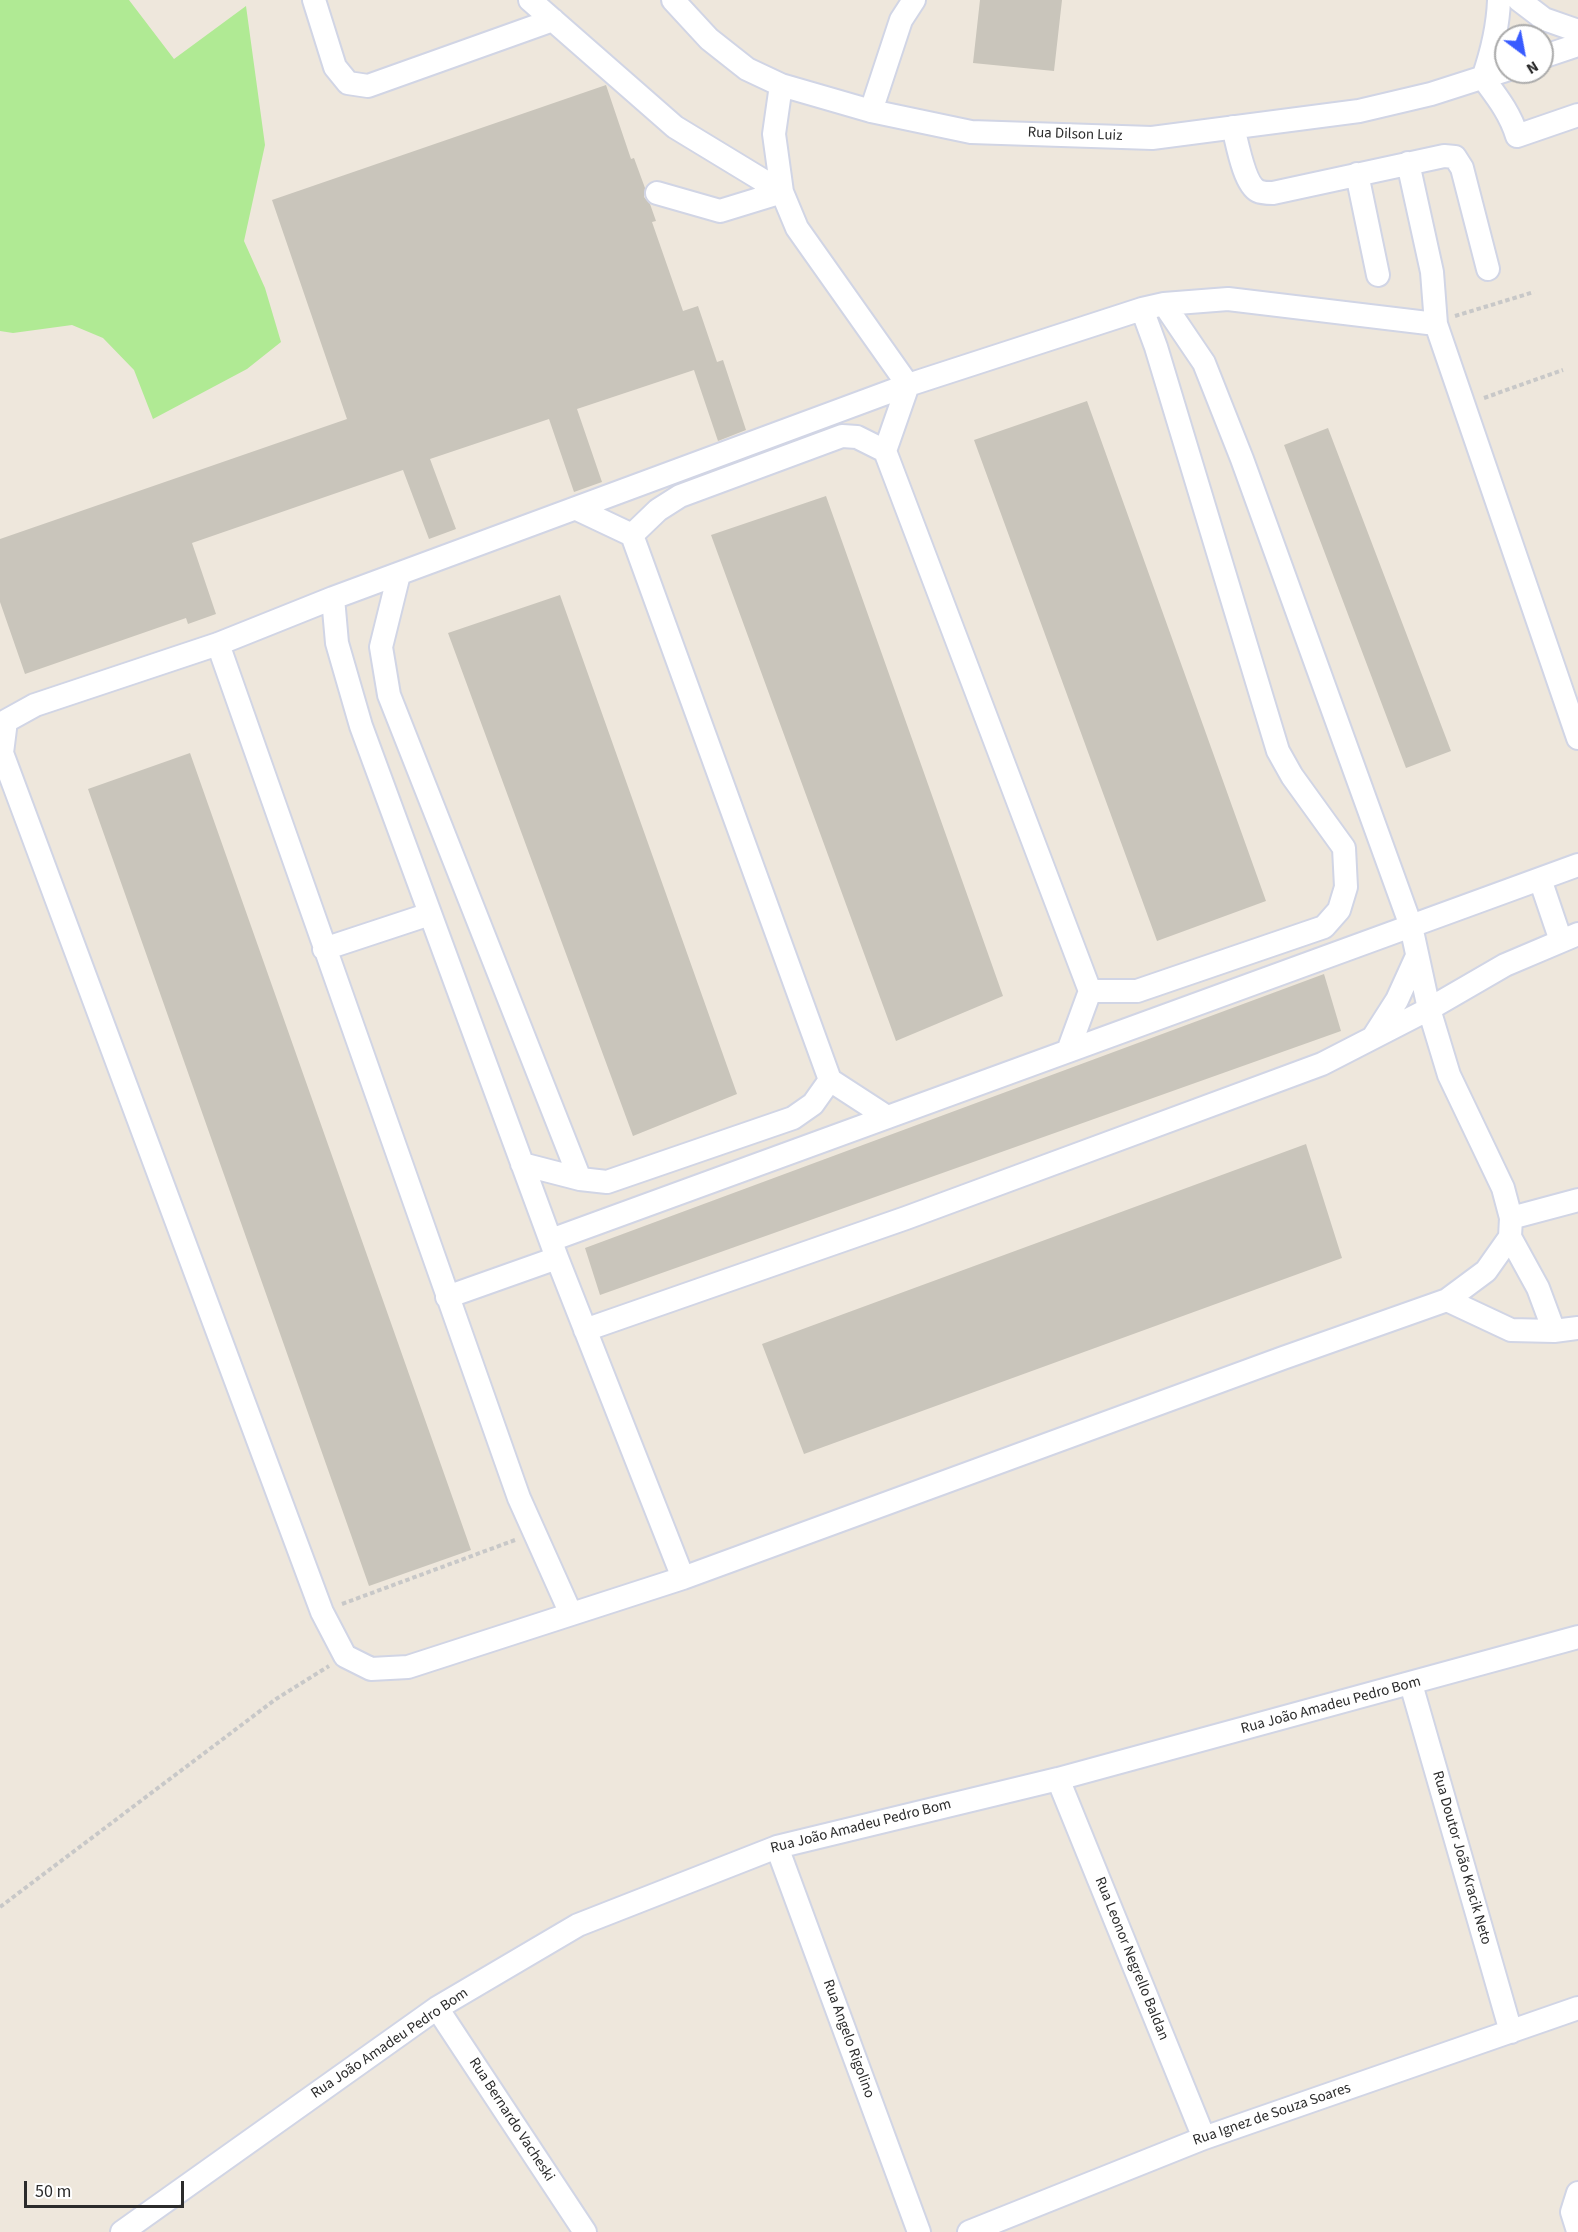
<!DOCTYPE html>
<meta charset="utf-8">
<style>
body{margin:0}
#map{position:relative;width:1578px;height:2232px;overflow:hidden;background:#eee7dc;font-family:"Source Sans 3",sans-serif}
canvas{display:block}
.north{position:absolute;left:1494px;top:24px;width:60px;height:60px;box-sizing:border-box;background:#fff;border:2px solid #aaa;border-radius:50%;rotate:148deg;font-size:16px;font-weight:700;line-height:24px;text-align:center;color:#2b2b2b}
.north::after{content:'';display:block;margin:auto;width:21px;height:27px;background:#385bff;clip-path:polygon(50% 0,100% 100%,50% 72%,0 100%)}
.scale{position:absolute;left:24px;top:2181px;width:160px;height:27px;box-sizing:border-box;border:3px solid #2b2b2b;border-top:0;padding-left:8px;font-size:18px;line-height:21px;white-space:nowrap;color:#2b2b2b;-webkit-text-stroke:4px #fff;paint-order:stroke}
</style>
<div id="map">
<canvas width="1578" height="2232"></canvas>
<div class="north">N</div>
<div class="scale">50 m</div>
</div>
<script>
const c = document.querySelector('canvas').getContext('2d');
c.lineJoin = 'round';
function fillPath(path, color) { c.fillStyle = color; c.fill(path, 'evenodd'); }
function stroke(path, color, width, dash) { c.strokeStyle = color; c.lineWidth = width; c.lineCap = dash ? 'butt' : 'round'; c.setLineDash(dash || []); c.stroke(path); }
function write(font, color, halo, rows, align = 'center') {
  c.font = font + ' "Source Sans 3",sans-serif'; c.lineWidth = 6; c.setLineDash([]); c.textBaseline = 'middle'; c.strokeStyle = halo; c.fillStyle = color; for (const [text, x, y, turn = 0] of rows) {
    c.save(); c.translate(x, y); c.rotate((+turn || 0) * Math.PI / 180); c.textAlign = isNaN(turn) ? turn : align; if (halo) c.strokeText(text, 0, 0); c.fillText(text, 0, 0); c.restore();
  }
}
const green = new Path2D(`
 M0 0H129L174 59 246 6 265 145 244 241 265 288 281 342 247 369 153 419 134 370 103 338 72 325 13 333 0 331Z`);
const building = new Path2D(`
 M980 0H1062L1054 71 973 63Z
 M606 85 631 159 634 158 645 188 644 197 650 204 656 221 652 222 683 311 698 306 717 362 723 360 746 430 718 441 694 370 577 409 602 482 574 492 549 419 430 459 456 529 429 539 403 470 192 543 216 614 188 624 186 618 25 674 0 602V539L347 419 272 200Z
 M1087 401 1266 901 1157 941 974 440Z
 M1328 428 1451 751 1406 768 1284 445Z
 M826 496 1003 996 896 1041 711 535Z
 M560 595 737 1094 633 1136 448 633Z
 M190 753 471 1550 369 1586 88 789Z
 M1324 974 1341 1031 600 1295 585 1248Z
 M1306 1144 1342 1258 804 1454 762 1344Z`);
const path = new Path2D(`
 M1455 316 1534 292
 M1484 398 1563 370
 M342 1604 515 1540
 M0 1907 276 1699 329 1666`);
const minor = new Path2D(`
 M314 0 335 67 348 83 368 86 553 20
 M530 0 675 127 782 192 720 211 657 193
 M673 0 709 39 747 69 781 85 871 111 971 132 1152 138 1359 111 1431 94 1506 70
 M1519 0 1544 19 1578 31
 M1542 57 1578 45
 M1483 78C1497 97 1510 113 1517 136L1578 115
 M1483 78C1492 52 1498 28 1499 0
 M781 85 774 134 782 192 797 228 908 385 885 451 1090 991 1068 1051
 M871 111 901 20 914 0
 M1233 127C1237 142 1244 184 1258 191 1262 193 1268 193 1273 193L1444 156 1455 157 1462 168 1488 269
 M1408 163 1432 272 1436 324
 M1357 174 1378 275
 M577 509 632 535 830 1080 887 1117
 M632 535 658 510 680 496 842 436 857 437 885 451
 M399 574 381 647 389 695 580 1179
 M333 598 218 644 35 705 6 721 2 753 322 1612 345 1656 371 1669 408 1667 683 1578 1283 1358 1447 1300 1486 1271 1510 1237 1511 1218 1503 1188 1449 1075 1429 1009 1505 965 1578 934
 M218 644 519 1498 571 1614
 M1540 879 1561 941
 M324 949 430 914
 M1090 991H1137L1324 927 1339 910 1346 887 1344 848 1292 776 1278 751 1156 347 1142 309
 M1374 1036 1397 1000 1417 956
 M522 1164 580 1179 607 1182 793 1118 813 1104 830 1080
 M1511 1218 1578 1200
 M1510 1237 1538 1288 1554 1331
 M551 1240 1578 865
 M447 1297 557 1258
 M1447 1300 1511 1330 1554 1331 1578 1328
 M585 1330 906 1218 1322 1064 1429 1009 1411 926 1242 459 1204 363 1164 304
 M683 1578 557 1258 361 726 337 643 333 598 908 385 1142 309 1164 304 1228 299 1436 324 1578 738
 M1411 1684 1511 2032
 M1058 1779 1204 2138
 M777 1847 919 2232
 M437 2008 585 2232
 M1578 2193 1572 2212 1578 2231
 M122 2232 437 2008 578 1925 777 1847 1058 1779 1578 1637
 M969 2232 1204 2138 1578 2008`);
const streetNames = [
 ["Rua Dilson Luiz",1075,135,2],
 ["Rua João Amadeu Pedro Bom",1331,1706,-15],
 ["Rua João Amadeu Pedro Bom",861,1827,-14],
 ["Rua Doutor João Kracik Neto",1461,1858,74],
 ["Rua Leonor Negrello Baldan",1131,1959,68],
 ["Rua Angelo Rigolino",848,2039,70],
 ["Rua João Amadeu Pedro Bom",390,2044,-34],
 ["Rua Ignez de Souza Soares",1272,2115,-19],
 ["Rua Bernardo Vacheski",511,2120,57]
];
fillPath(green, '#b0ea94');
fillPath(building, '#c9c5bb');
stroke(minor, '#d1d5e5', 26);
stroke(path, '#c8c8c8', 4, [4.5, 3]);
stroke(minor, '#fff', 22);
write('15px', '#2b2b2b', '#fff', streetNames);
</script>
